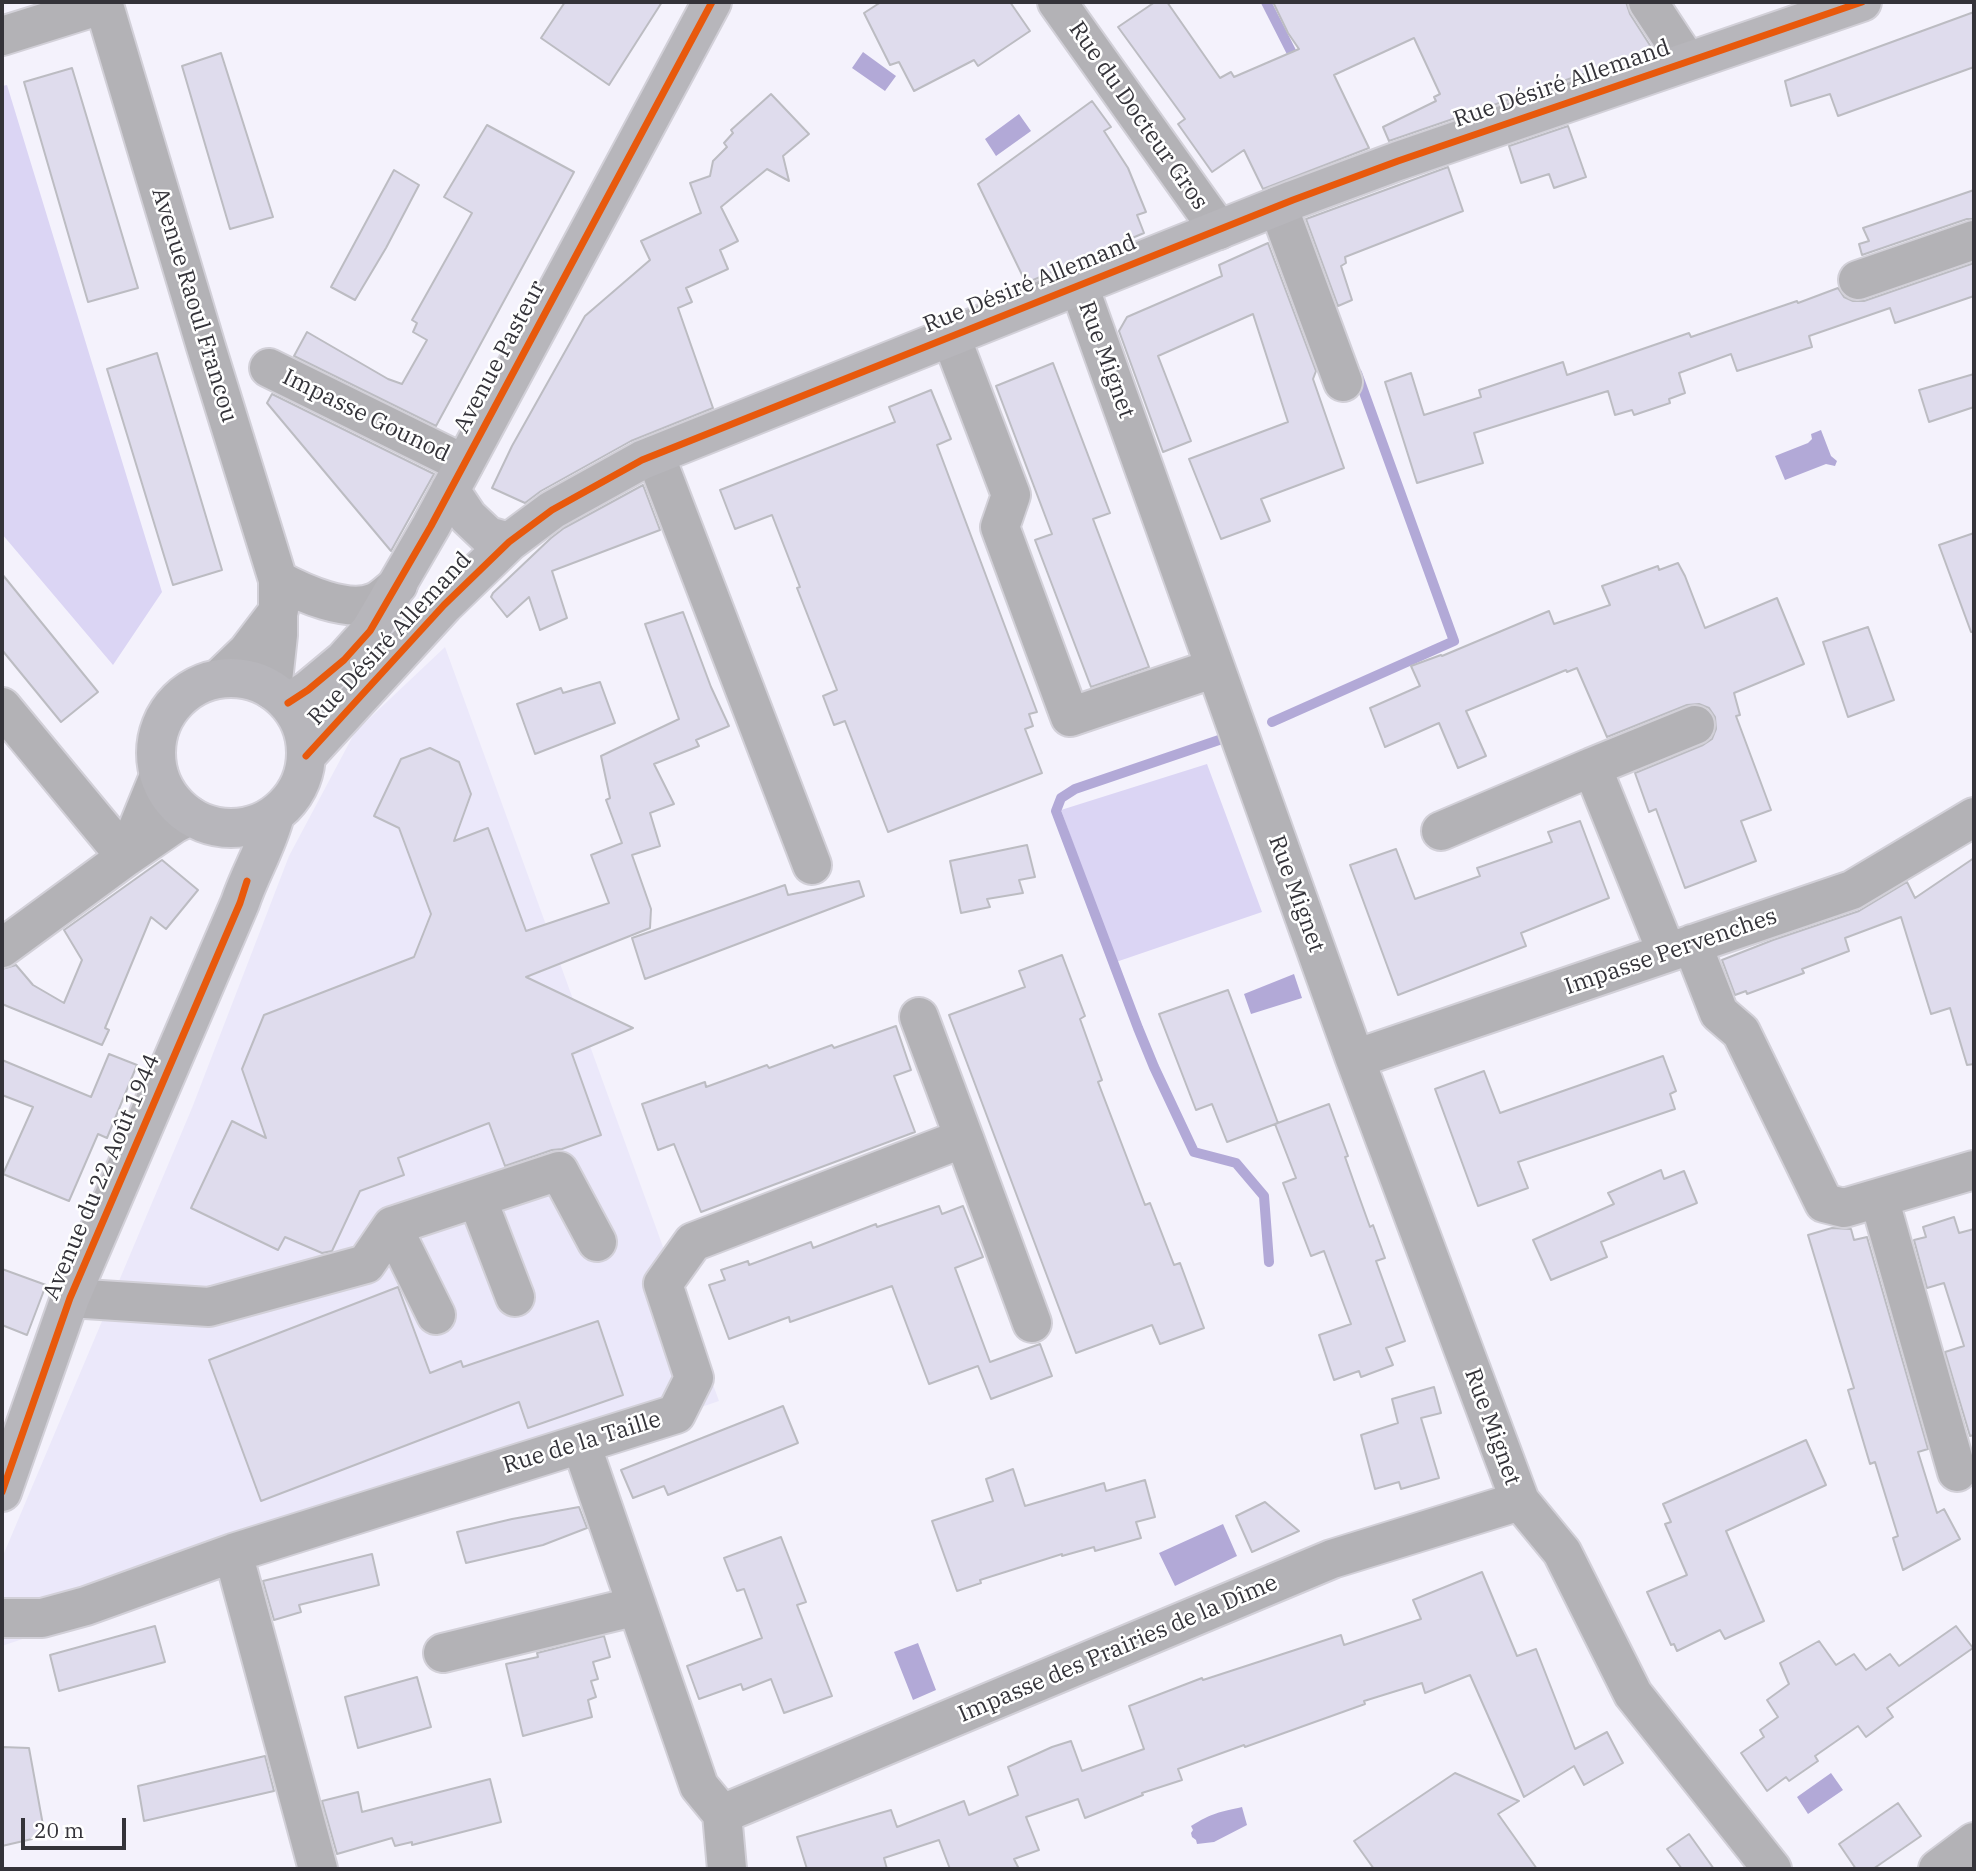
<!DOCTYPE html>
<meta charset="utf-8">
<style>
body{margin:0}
#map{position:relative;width:1976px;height:1871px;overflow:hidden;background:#f4f2fc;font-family:"IBM Plex Serif",serif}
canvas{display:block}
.frame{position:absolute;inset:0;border:4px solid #343339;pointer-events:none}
.scale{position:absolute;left:21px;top:1818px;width:105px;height:32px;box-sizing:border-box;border:4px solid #343339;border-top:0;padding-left:9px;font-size:21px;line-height:24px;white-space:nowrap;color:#343339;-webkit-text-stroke:5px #fff;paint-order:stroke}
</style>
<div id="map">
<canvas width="1976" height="1871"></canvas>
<div class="frame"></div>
<div class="scale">20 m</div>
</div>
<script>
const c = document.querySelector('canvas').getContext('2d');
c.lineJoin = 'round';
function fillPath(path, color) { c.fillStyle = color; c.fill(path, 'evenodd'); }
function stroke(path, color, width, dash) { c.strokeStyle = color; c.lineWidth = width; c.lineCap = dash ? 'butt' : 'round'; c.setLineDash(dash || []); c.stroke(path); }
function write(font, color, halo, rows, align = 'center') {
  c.font = font + ' "IBM Plex Serif",serif'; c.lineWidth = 5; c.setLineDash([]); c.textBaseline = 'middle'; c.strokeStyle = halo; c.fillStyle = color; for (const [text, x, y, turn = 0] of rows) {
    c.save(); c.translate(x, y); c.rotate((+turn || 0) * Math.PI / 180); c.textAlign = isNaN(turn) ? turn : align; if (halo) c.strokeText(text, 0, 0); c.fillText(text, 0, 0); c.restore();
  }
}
const built = new Path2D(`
 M445 647 719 1401 2 1646V1558L192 1108 289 856 355 732Z`);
const green = new Path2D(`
 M7 85 162 592 113 665 2 534V86Z
 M1207 764 1262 912 1116 962 1061 810Z`);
const water = new Path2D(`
 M863 52 896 76 885 91 852 68Z
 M1019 114 1031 131 996 156 985 139Z
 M1821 430 1831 456 1837 461 1835 466 1826 464 1785 480 1775 456 1808 443 1812 439 1811 434Z
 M1294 974 1302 998 1251 1014 1244 994Z
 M1223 1524 1237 1556 1175 1586 1159 1553Z
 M918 1643 936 1690 913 1700 894 1652Z
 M1831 1773 1843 1790 1808 1814 1797 1797Z
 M1242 1807 1247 1825 1214 1842 1197 1844 1196 1840 1192 1837 1191 1833 1193 1830 1191 1826C1212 1813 1220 1812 1242 1807Z`);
const stream = new Path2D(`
 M1266 2 1298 65
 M1272 722 1454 641 1357 373
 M1219 740 1075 789 1061 798 1056 811 1138 1028 1154 1067 1194 1152 1236 1163 1264 1196 1269 1262`);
const building = new Path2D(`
 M565 2H662L609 85 541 38Z
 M881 2H1010L1030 31 978 66 974 60 914 91 899 62 890 65 864 13Z
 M1155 2H1167L1220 78 1231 72 1234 77 1299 49 1288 33 1273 2H1626L1630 14 1653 50 1389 141 1383 127 1436 101 1434 97 1440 94 1414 38 1334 75 1369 148 1263 189 1244 150 1212 172 1178 124 1185 119 1118 27Z
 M1974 12V67L1838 116 1830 94 1791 106 1785 81Z
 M221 53 273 217 230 229 182 66Z
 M72 68 138 288 88 302 24 82Z
 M771 94 809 134 783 156 789 181 767 169 721 207 738 241 720 250 728 269 686 288 692 302 678 308 713 408 631 441 541 491 525 503 492 488 512 446 585 316 650 260 641 241 701 213 690 183 710 176 713 161 727 147 724 143 733 133 731 130Z
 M1092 101 1111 127 1104 131 1128 168 1146 212 1137 215 1144 233 1026 283 978 184Z
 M487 125 574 172 436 426 294 356 307 332 388 379 402 384 427 340 413 332 417 323 412 320 472 213 444 197Z
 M1568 126 1586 177 1554 188 1549 174 1521 183 1509 146Z
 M1448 167 1463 211 1345 257 1346 263 1341 266 1352 300 1338 306 1306 219Z
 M394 170 419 185 386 248 355 300 331 287Z
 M1974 190V219H1967L1862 255 1859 244 1869 241 1863 228Z
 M1268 243 1316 371 1313 379 1344 468 1261 499 1270 521 1221 539 1189 459 1288 422 1253 314 1158 356 1191 441 1163 452 1119 331 1127 317 1222 276 1219 265Z
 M1974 263V296L1895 323 1890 308 1809 336 1812 347 1737 371 1731 354 1679 373 1685 393 1669 399 1670 403 1634 415 1632 410 1615 415 1608 391 1474 433 1483 463 1417 483 1385 382 1411 373 1424 415 1481 397 1479 390 1563 362 1567 375 1689 333 1691 337 1797 301 1798 303 1838 288 1844 297 1853 301H1864Z
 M157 353 222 570 173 585 107 369Z
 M1053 363 1110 513 1093 519 1149 667 1091 687 1035 540 1052 534 996 386Z
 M1974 374V407L1929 422 1919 390Z
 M931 390 951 439 937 445 1037 712 1029 714 1033 726 1025 729 1042 773 888 832 845 721 834 725 823 696 837 690 797 588 800 587 772 515 735 529 720 490 895 422 889 407Z
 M272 394 434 474 391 551 267 403Z
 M643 485 660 530 552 571 567 618 540 630 529 597 507 617 491 597 493 593 551 538 564 528Z
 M1974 533V632H1971L1939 545Z
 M1678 563 1685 576 1705 628 1777 598 1804 664 1734 693 1740 715 1736 716 1771 810 1741 821 1756 861 1685 888 1656 809 1649 812 1635 773 1703 745 1712 739 1716 729 1715 717 1709 708 1699 704 1687 705 1607 737 1577 668 1567 672 1566 670 1466 711 1486 756 1458 768 1439 723 1385 747 1370 708 1420 686 1411 666 1441 655 1442 656 1549 611 1554 624 1610 605 1602 586 1658 566 1659 570Z
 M2 574 98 692 61 722 2 650Z
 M683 612 711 687 729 726 696 740 699 746 654 764 674 804 650 813 660 846 632 855 651 909 650 928 526 977 633 1028 572 1054 601 1135 562 1149 552 1150 505 1166 489 1123 398 1158 404 1175 360 1191 332 1251 322 1253 285 1237 278 1250 191 1208 232 1121 266 1138 242 1069 264 1015 414 957 431 914 399 828 374 816 401 759 430 748 459 762 471 794 454 841 488 828 526 931 609 903 591 855 622 843 606 800 610 798 601 756 679 719 645 624Z
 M1868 627 1894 700 1848 717 1823 642Z
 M600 682 615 723 535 754 517 704 561 688 563 693Z
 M1580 821 1609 898 1521 933 1526 946 1398 995 1350 865 1396 849 1415 899 1480 876 1477 868 1552 842 1548 832Z
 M1027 845 1035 877 1019 880 1023 893 987 899 990 907 961 913 950 861Z
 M1974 858V1064L1967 1065 1950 1008 1931 1014 1901 917 1845 938 1849 951 1802 969 1804 973 1747 994 1746 991 1735 995 1722 960 1773 940 1859 911 1907 882 1915 898Z
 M162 860 198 890 166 929 151 917 105 1028 109 1030 102 1045 2 1004V969L16 965 33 985 64 1003 82 960 64 930Z
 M859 881 864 896 645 979 632 938 785 885 788 895Z
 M1062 955 1085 1016 1080 1019 1102 1080 1098 1082 1145 1205 1150 1203 1174 1265 1180 1263 1204 1328 1160 1344 1152 1325 1076 1353 949 1015 1025 987 1019 971Z
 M1228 990 1278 1123 1227 1142 1212 1104 1196 1110 1159 1014Z
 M896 1026 911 1070 894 1076 915 1132 701 1212 674 1144 658 1150 642 1104 705 1082 706 1087 767 1065 769 1068 832 1045 834 1048Z
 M109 1054 137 1065 107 1138 98 1134 69 1201 3 1174 33 1107 2 1095V1060L91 1097Z
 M1663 1056 1676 1091 1670 1094 1675 1109 1518 1162 1528 1188 1478 1206 1435 1089 1484 1071 1500 1113Z
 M1329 1104 1348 1156 1345 1157 1357 1191 1370 1227 1373 1225 1385 1258 1376 1261 1405 1341 1386 1348 1393 1365 1361 1377 1359 1371 1334 1380 1319 1335 1351 1324 1324 1251 1311 1256 1283 1183 1296 1178 1275 1124Z
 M1661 1170 1664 1179 1684 1171 1697 1203 1601 1242 1607 1257 1551 1280 1533 1240 1614 1204 1608 1193Z
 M939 1206 942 1214 963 1206 983 1257 955 1268 990 1362 1040 1344 1052 1376 991 1399 978 1366 929 1384 892 1286 790 1322 789 1317 729 1339 709 1285 725 1280 721 1270 748 1261 749 1265 811 1242 813 1248 876 1224 877 1227Z
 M1954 1217 1959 1233 1974 1229V1435L1970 1436 1945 1352 1964 1346 1944 1283 1927 1288 1914 1240 1926 1237 1923 1227Z
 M1832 1228 1851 1229 1854 1240 1867 1237 1928 1449 1918 1452 1937 1513 1944 1509 1960 1539 1903 1570 1893 1538 1898 1536 1875 1462 1870 1464 1848 1390 1854 1388 1808 1235Z
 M2 1269 46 1285 27 1335 2 1325Z
 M398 1287 430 1373 461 1361 463 1367 598 1321 623 1395 528 1428 519 1402 261 1501 209 1360Z
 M1434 1387 1441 1413 1421 1418 1439 1478 1401 1489 1399 1482 1375 1489 1361 1435 1398 1423 1392 1399Z
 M783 1406 798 1443 668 1495 664 1486 633 1498 621 1470Z
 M1806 1440 1826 1485 1726 1531 1764 1621 1725 1639 1720 1630 1677 1651 1674 1644 1671 1645 1647 1592 1687 1575 1665 1524 1671 1522 1663 1504Z
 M1013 1469 1025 1506 1104 1483 1106 1491 1145 1480 1155 1517 1136 1522 1141 1538 1095 1551 1094 1547 1062 1556V1554L980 1580 981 1583 957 1591 932 1521 993 1501 986 1479Z
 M1265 1502 1299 1531 1252 1552 1236 1516Z
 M579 1507 587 1528 543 1545 466 1563 457 1532 512 1519Z
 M781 1537 806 1602 797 1605 832 1696 784 1713 771 1679 743 1690 741 1684 699 1699 687 1666 762 1638 744 1589 737 1591 724 1558Z
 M372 1554 379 1585 299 1605 301 1612 274 1620 263 1581Z
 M1482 1572 1517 1656 1536 1649 1575 1749 1607 1732 1623 1763 1584 1785 1574 1766 1524 1797 1470 1675 1425 1693 1422 1683 1364 1701 1365 1704 1245 1747 1244 1745 1178 1769 1182 1780 1142 1793 1143 1795 1085 1818 1078 1799 1026 1817 1039 1850 1014 1859 1019 1869H950L939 1840 884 1858 887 1869H807L797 1837 891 1810 897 1827 964 1801 969 1815 1018 1795 1008 1767 1052 1747 1071 1741 1082 1771 1144 1749 1129 1706 1202 1678 1203 1680 1341 1635 1344 1645 1421 1619 1413 1600Z
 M155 1626 165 1662 59 1691 50 1655Z
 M1956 1626 1973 1648 1887 1708 1893 1717 1866 1737 1858 1726 1815 1756 1818 1761 1789 1781 1786 1777 1767 1791 1741 1753 1764 1737 1760 1730 1778 1717 1767 1700 1789 1684 1780 1663 1819 1641 1836 1665 1854 1654 1866 1670 1890 1654 1899 1666Z
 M604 1636 610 1657 593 1662 598 1679 591 1681 596 1697 588 1700 592 1717 523 1736 506 1664 538 1657 537 1653Z
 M417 1677 431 1727 358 1748 345 1697Z
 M2 1747 29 1748 45 1836 2 1846Z
 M265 1756 274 1791 144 1821 138 1786Z
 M1455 1773 1519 1801 1498 1814 1537 1869H1374L1354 1841Z
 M490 1779 501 1822 412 1845V1842L395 1846 392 1838 337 1854 322 1801 358 1792 362 1812Z
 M1898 1803 1921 1836 1873 1869H1856L1839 1844Z
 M1689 1834 1714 1869H1682L1667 1849Z`);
const minor = new Path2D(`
 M103 2 206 347 278 580V635L272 690
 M1057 2 1219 230
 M1648 2 1687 61
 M2 36 104 4
 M1278 206 1343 382
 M1858 280 1974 240
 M1079 286 1355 1059 1520 1501 1562 1552 1633 1694 1772 1869
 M951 337 1011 495 1000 527 1070 717 1215 668
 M269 368 464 464
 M655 455 812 865
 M278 580C302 593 348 614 375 602 383 599 391 590 398 585
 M220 678 247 652 279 610
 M2 707 126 857
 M1592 767 1695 725
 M1441 831 1592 767 1667 953
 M126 857 159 776
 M1692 944 1719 1013 1741 1032 1824 1203 1844 1208 1974 1170
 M2 948 126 857 174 824 190 816
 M919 1017 964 1138
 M1355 1059 1852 890 1974 817
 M477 1198 515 1297
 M1879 1198 1957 1472
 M392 1226 436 1315
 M70 1298 209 1307 366 1264 392 1226 559 1171 597 1242
 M581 1444 699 1786 722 1814 727 1869
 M233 1553 318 1869
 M2 1618H42L86 1606 233 1553 676 1414 694 1378 663 1284 693 1242 964 1138 1032 1323
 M443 1653 637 1606
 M722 1814 1332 1559 1520 1501
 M1938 1869 1974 1842`);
const major = new Path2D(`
 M450 490 468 517 488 536 509 542
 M156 753a75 75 0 1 1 150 0a75 75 0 1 1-150 0Z
 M288 703 308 690 344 660 370 631 431 526 712 2
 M306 756 444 605 509 542 552 510 642 460 1293 200 1398 161 1862 2
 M2 1492 70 1298 240 903C250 873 267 846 275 815`);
const cycleway = new Path2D(`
 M288 703 308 690 344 660 370 631 431 526 712 2
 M306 756 444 605 509 542 552 510 642 460 1293 200 1398 161 1862 2
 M2 1492 70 1298 240 903 247 881`);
const streetNames = [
 ["Rue Désiré Allemand",1562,84,-19],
 ["Rue du Docteur Gros",1138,116,55],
 ["Rue Désiré Allemand",1030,284,-22],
 ["Avenue Raoul Francou",194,305,73],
 ["Avenue Pasteur",500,357,-62],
 ["Rue Mignet",1106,360,70],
 ["Impasse Gounod",366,416,26],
 ["Rue Désiré Allemand",390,639,-47],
 ["Rue Mignet",1296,894,70],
 ["Impasse Pervenches",1671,952,-19],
 ["Avenue du 22 Août 1944",102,1177,-67],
 ["Rue Mignet",1492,1427,70],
 ["Rue de la Taille",582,1443,-17],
 ["Impasse des Prairies de la Dîme",1118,1649,-23]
];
fillPath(built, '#ebe8fa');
fillPath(green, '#dbd5f4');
fillPath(water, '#b2a9d7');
stroke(stream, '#b2a9d7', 10);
fillPath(building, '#dfdced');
stroke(building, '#bcbcc2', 2);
stroke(minor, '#d2d0d8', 42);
stroke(major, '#d2d0d8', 42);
stroke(minor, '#b3b2b6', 38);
stroke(major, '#b7b6bb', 38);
stroke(cycleway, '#e8590c', 7);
write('23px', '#343339', '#fff', streetNames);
</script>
